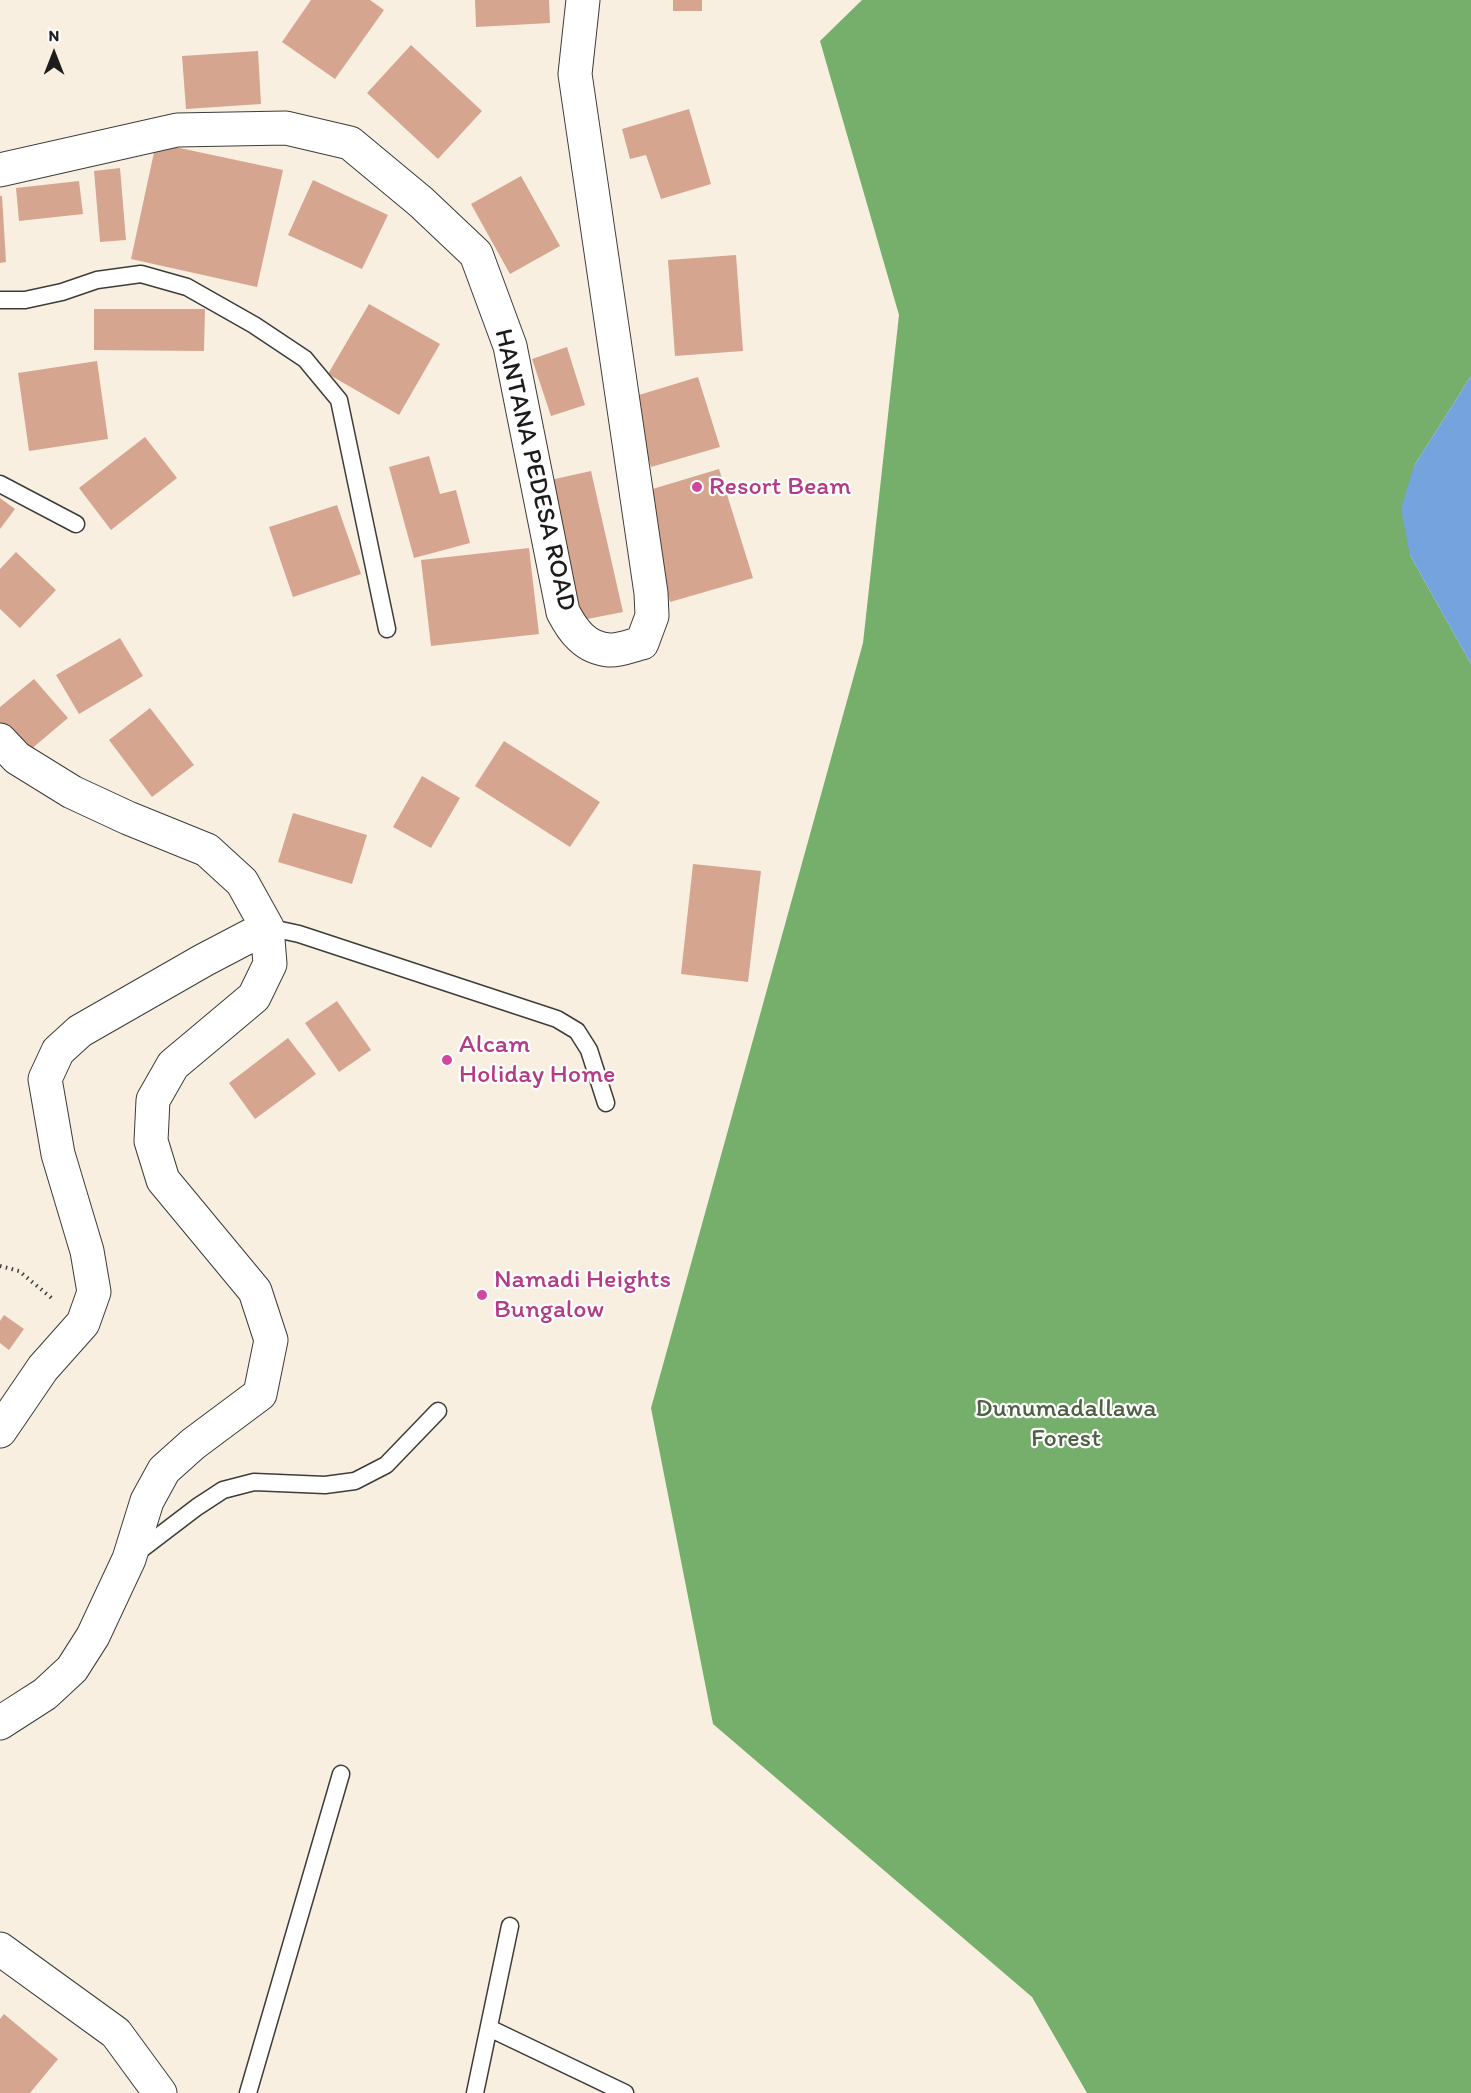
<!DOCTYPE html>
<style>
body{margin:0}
#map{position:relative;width:1471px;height:2093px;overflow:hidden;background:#f8efe0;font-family:Itim,sans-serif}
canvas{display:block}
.north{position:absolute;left:24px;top:24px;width:60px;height:60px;-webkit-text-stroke:4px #fff;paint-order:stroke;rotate:0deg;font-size:16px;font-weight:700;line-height:24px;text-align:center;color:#1c1c1c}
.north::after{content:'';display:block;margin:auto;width:21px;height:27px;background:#1c1c1c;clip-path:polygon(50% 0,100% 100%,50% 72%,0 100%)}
</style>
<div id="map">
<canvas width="1471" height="2093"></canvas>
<div class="north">N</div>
</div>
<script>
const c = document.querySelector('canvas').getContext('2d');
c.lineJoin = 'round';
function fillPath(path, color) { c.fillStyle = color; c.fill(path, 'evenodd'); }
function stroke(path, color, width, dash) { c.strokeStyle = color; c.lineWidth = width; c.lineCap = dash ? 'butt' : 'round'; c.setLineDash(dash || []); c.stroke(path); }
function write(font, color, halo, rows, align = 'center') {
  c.font = font + ' Itim,sans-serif'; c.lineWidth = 4.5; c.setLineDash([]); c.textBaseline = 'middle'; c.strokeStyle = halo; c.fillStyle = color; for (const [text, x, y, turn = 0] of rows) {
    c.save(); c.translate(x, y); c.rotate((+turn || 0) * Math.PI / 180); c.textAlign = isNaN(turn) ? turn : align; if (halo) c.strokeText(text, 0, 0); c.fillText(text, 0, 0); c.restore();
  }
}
const forest = new Path2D(`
 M862 0H1471V376L1414 466 1410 555 1471 664V2093H1087L1032 1997 713 1724 651 1408 863 643 899 315 820 41Z`);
const water = new Path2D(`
 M1471 376V664L1410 555 1401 509 1414 466Z`);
const building = new Path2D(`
 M311 0H370L384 10 335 79 282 42Z
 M475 0H549L550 23 476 27Z
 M673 0H702V11H673Z
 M411 45 482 111 438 159 367 93Z
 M258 51 261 104 186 109 182 56Z
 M689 109 711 184 661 199 646 155 630 159 622 129Z
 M156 143 283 170 257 287 131 259Z
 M120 168 126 240 100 242 94 171Z
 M521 176 560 246 510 274 471 204Z
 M313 180 388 215 362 269 288 235Z
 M79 181 83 214 19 221 16 188Z
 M0 196H2L6 262 0 263Z
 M736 255 743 351 675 356 668 260Z
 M369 304 440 344 399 415 328 374Z
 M94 309H205L204 351 94 350Z
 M567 347 585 405 551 416 532 359Z
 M97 361 108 439 29 451 18 373Z
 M698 377 720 447 651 467 629 398Z
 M145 437 177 478 111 530 79 488Z
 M429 456 440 494 456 490 470 543 414 558 389 467Z
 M719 469 753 578 670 602 636 494Z
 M591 471 623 612 577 621 546 481Z
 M0 498 15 509 0 529Z
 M337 505 361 574 293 597 269 527Z
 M529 548 539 634 431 646 421 560Z
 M16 552 56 590 20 628 0 609V569Z
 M120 638 143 676 79 714 56 675Z
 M34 679 68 718 23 756 0 729V707Z
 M150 708 194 765 152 797 109 740Z
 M504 741 600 802 570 847 475 786Z
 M422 776 460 798 431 848 393 827Z
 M293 813 367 835 352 884 278 862Z
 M693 864 761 871 748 982 681 974Z
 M337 1001 371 1050 339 1072 305 1023Z
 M288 1038 316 1074 255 1119 229 1083Z
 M4 1315 24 1329 9 1350 0 1343V1321Z
 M4 2014 58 2059 30 2093H0V2019Z`);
const path = new Path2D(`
 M0 1266 19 1271 54 1300`);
const service = new Path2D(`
 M0 300H25L62 292 97 280 141 274 187 287 254 325 305 359 339 400 387 629
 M0 484 76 524
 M267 927 299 934 557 1019 577 1031 589 1050 606 1103
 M134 1555 197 1507 223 1490 254 1482 325 1485 355 1481 386 1465 438 1411
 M489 2028 625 2093
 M248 2093 341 1774
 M475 2093 510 1926`);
const minor = new Path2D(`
 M0 170 177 130 286 128 350 143 421 202 476 254 510 346 563 612C573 631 585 648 609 650 619 651 633 645 642 643L652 616 651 593 575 74 583 0
 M0 740 17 758 72 792 128 818 207 850 242 882 267 927 270 964 254 997 173 1065 153 1100 151 1141 163 1180 255 1291 271 1340 260 1394 193 1444 164 1470 147 1501 129 1559 93 1636 72 1669 45 1694 0 1723
 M0 1431 43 1368 83 1323 94 1292 87 1251 58 1154 45 1079 58 1051 80 1031 204 960 267 927
 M0 1949 116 2033 160 2093`);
const markers = [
 [697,487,6,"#d1479c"],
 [447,1060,6,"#d1479c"],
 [482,1295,6,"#d1479c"]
];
const streetNames = [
 ["HANTANA PEDESA ROAD",534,470,77]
];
const hotelNames = [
 ["Resort Beam",709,487],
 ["Alcam",459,1045],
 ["Holiday Home",459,1075],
 ["Namadi Heights",494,1280],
 ["Bungalow",494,1310]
];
const parkNames = [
 ["Dunumadallawa",1066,1409],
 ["Forest",1066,1439]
];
fillPath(forest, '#76ae6c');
fillPath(water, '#75a3de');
fillPath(building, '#d6a58f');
stroke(service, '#3d3c39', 19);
stroke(minor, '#3d3c39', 35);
stroke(path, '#3d3c39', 4, [1.5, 4.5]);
stroke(service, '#fff', 16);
stroke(minor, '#fff', 33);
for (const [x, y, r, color] of markers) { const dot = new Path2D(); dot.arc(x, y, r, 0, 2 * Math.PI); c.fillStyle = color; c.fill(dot); stroke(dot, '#fff', 2); }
write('26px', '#1c1c1c', '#fff', streetNames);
write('26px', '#b23c85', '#fff', hotelNames, 'left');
write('26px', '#4c6243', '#fff', parkNames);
</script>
